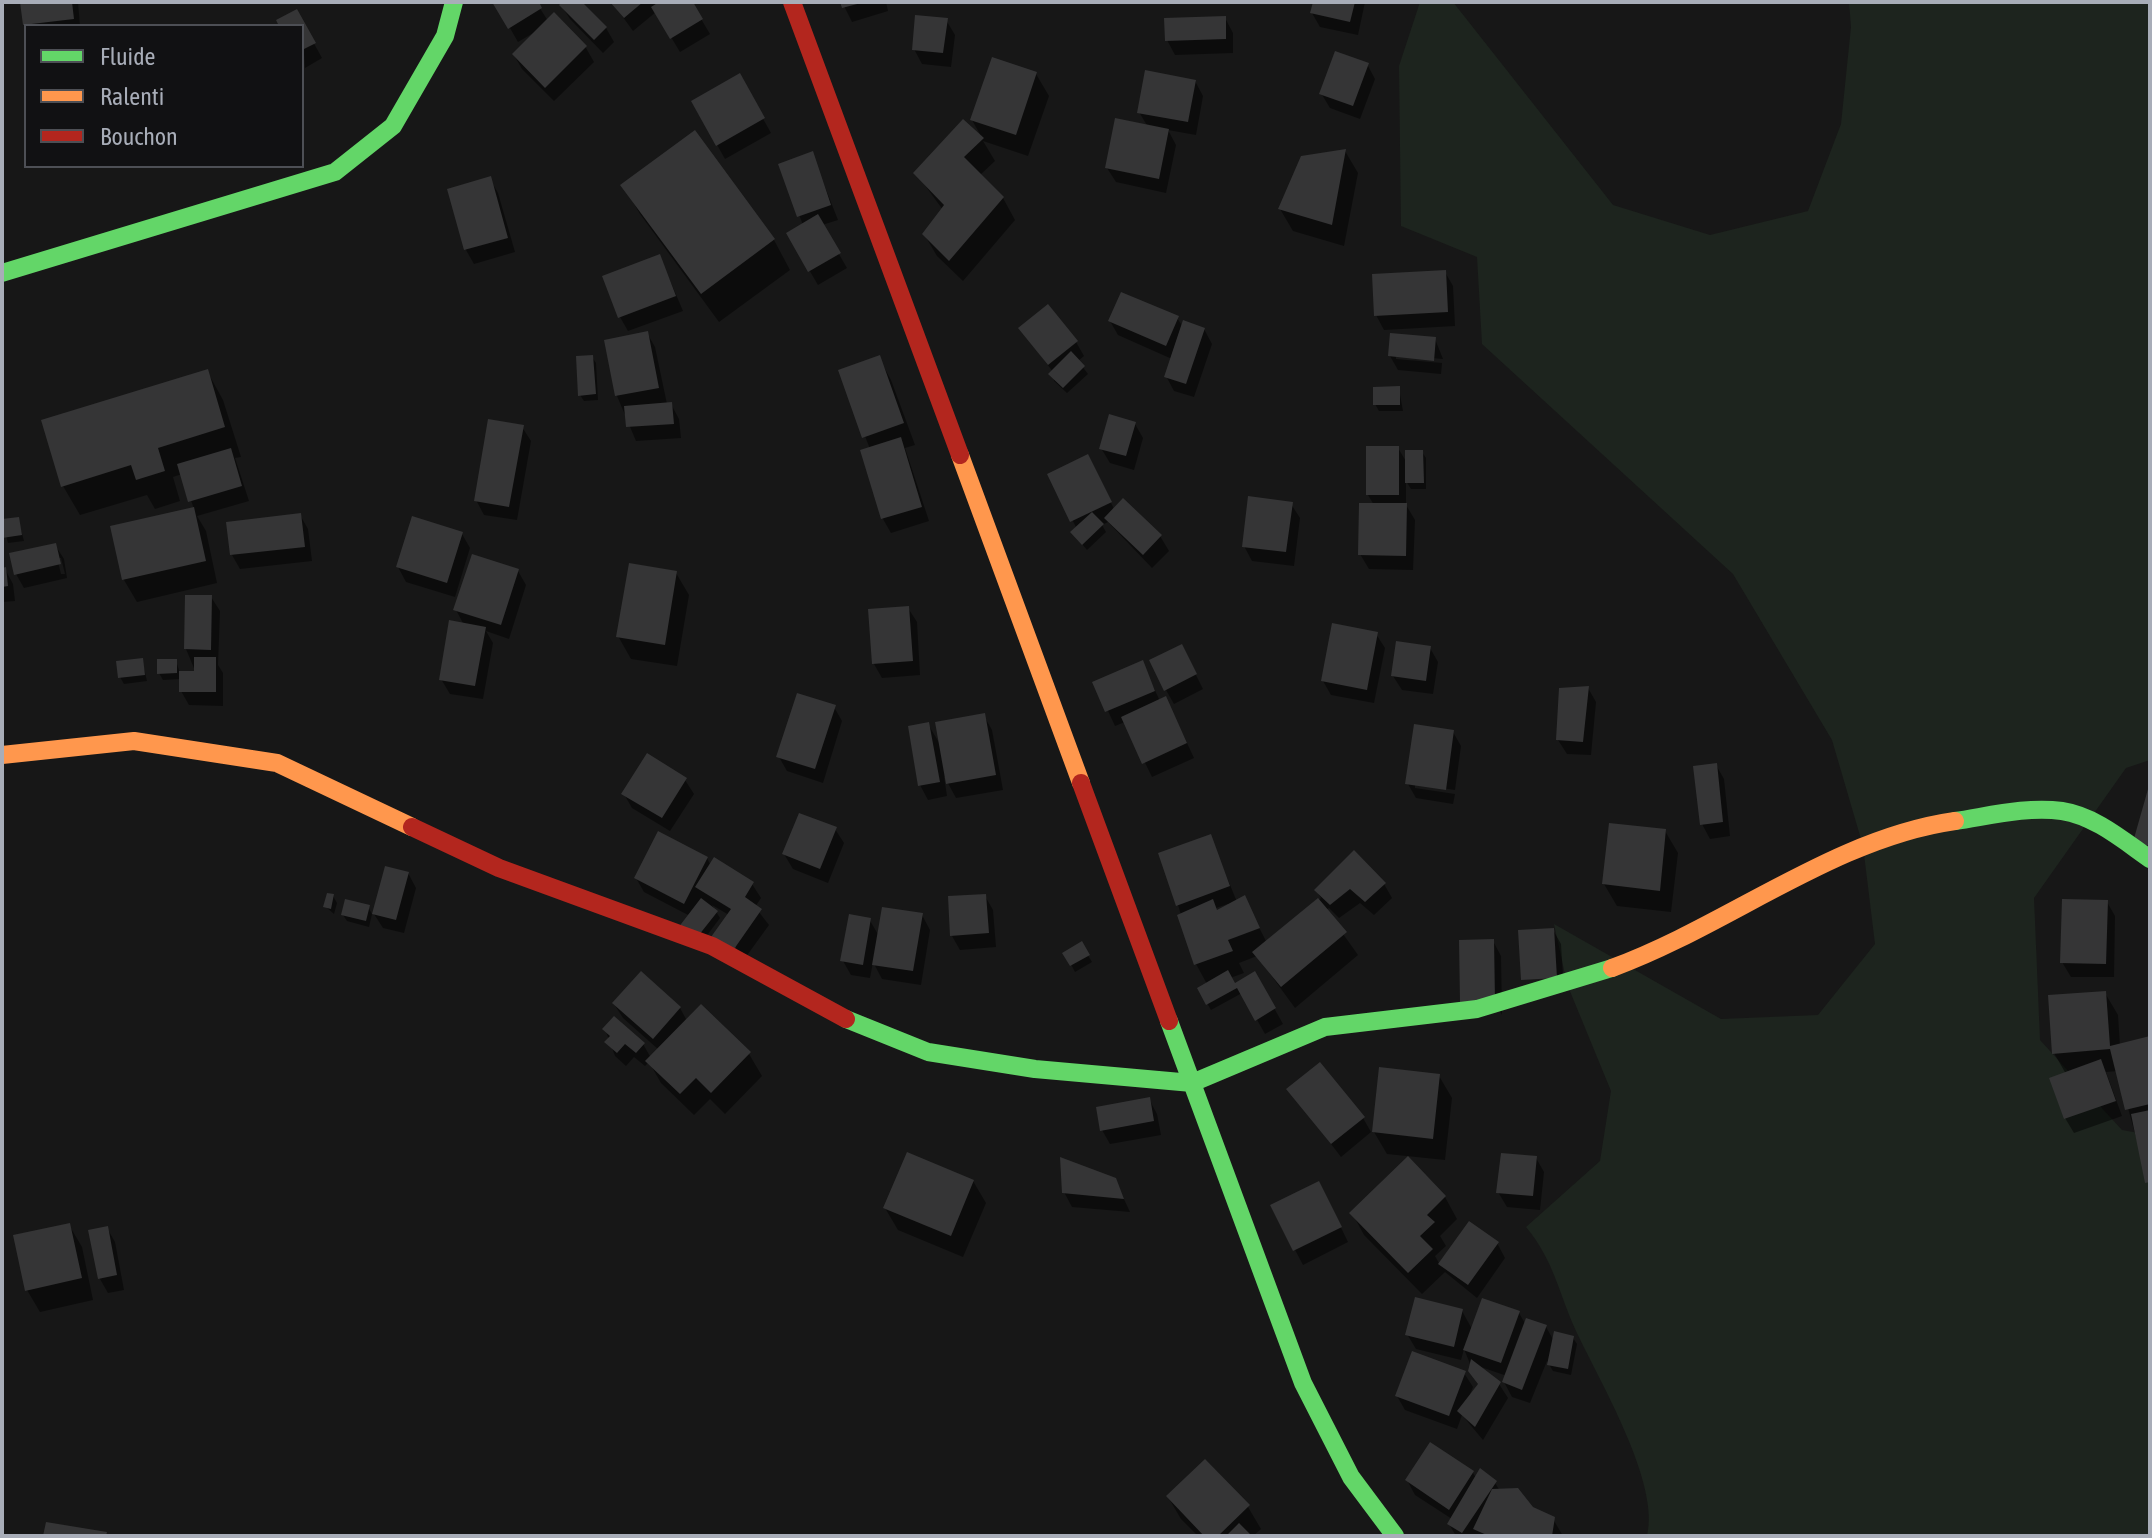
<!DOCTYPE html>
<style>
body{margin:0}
#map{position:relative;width:2152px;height:1538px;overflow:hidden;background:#171717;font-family:"Asap Condensed",sans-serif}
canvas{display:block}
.frame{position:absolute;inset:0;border:4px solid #a8adb8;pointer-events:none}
.legend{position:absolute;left:24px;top:24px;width:280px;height:144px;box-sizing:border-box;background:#111113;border:2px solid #4d4f55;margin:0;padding:10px 14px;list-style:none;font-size:24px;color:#a8adb8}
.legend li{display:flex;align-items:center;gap:16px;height:40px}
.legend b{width:40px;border:2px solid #4d4f55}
</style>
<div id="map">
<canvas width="2152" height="1538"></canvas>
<div class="frame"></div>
<ul class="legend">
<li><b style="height:10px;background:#63d668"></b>Fluide</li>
<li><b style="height:10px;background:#ff974d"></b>Ralenti</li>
<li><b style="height:10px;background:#b3261e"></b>Bouchon</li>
</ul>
</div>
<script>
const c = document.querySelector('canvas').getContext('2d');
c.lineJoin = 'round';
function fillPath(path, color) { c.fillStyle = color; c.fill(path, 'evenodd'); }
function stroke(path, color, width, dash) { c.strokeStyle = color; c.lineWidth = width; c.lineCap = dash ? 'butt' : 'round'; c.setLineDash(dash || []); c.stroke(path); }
const green = new Path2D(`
 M1420 2H1453L1613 205 1710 235 1808 211 1841 124 1851 27 1849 2H2150V760L2126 768 2034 898 2040 1040 2122 1130 2150 1135V1536H1647C1661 1484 1599 1380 1576 1331 1558 1291 1554 1261 1526 1227L1600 1161 1611 1091 1567 984 1554 924 1721 1019 1818 1015 1875 944 1863 846 1832 740 1733 574 1482 344 1477 257 1401 226 1399 66Z`);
const shadow = new Path2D(`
 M22 2H78L80 26H26Z
 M495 2H536L548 21 554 15 586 48 594 62 554 101 522 69 514 55 535 32 518 42Z
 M564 2H580L606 28 614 42 603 53 570 19 561 5Z
 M612 2H691L710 34 680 52 656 12 633 31Z
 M842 2H886L888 11 852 22Z
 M1315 2H1365L1358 35 1320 27 1312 13Z
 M296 11 322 58 305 68 302 26H281Z
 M1225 18 1233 33V53L1175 55 1167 40Z
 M946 20 955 35 951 67 922 64 914 49Z
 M1367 64 1375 79 1360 119 1330 108 1321 93Z
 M1036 74 1049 96 1028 156 983 141 995 161 980 175 1003 198 1015 220 963 281 937 256 924 234 943 210 916 173 982 138 972 120Z
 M739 76 771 133 725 159 693 102Z
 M1195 81 1203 96 1196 135 1168 130 1176 145 1166 193 1116 182 1107 168 1148 127 1139 112Z
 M695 133 774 240 790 270 719 322 640 214 623 185Z
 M1345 151 1358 173 1344 246 1293 231 1280 209Z
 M812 154 838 220 822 225 847 268 818 285 788 234 803 225 780 165Z
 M490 179 498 193 515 252 474 264 466 250 449 190Z
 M660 257 683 311 628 331 620 317Z
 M1445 272 1453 286 1455 326 1384 330 1376 315Z
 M1177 318 1183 327 1204 329 1212 344 1194 397 1174 391 1166 376 1172 359 1118 335 1110 321Z
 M1021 329 1076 342 1084 356 1078 361 1088 374 1067 393 1054 381 1053 372Z
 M647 333 655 347 667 404H671L679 419 681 438 636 441 617 396Z
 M1435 339 1443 359 1396 355V359L1442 363 1441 374 1398 370 1390 356Z
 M592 357 596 363 598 400 584 401 580 395Z
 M879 358 891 380 915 445 905 448 929 521 891 533 883 519 863 451 870 449 840 372Z
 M207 371 223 400 241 457 235 458 249 501 197 516 206 531 217 583 137 602 124 580 112 527 194 509 182 474 173 477 180 501 155 509 147 495 80 515 63 486Z
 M1399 389 1403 411H1379L1375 404Z
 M1135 424 1143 438 1134 470 1110 463 1101 448Z
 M522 427 531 441 517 520 484 515 476 500Z
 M1398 448 1407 463 1422 452 1426 458V489H1411L1406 481V505L1415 520 1413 570 1369 569 1360 554 1374 505 1368 495Z
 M1095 470 1114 509 1160 536 1169 551 1152 568 1108 522 1102 525 1106 532 1087 550 1073 533 1077 529 1049 475Z
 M1291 504 1300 518 1294 566 1252 561 1244 546Z
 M300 515 308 529 312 561 240 569 232 555Z
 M18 519 24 541 8 543 2 521Z
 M462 534 470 548 455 597 406 582 398 567Z
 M55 545 64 559 67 578 24 588 16 574ZM57 558H61L65 574H61Z
 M5 569 13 584 15 601 2 602Z
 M518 571 526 585 509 639 486 631 493 643 483 699 450 694 441 679 464 625 456 610Z
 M676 573 689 595 677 666 631 659 618 636Z
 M211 597 220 611 218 665 223 673V706L189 705 181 691V679L163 680 159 673 176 661 180 673H196L186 649Z
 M908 608 917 622 920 675 882 678 874 664Z
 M1376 634 1385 648 1374 703 1331 695 1323 681Z
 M1430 648 1438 662 1433 694 1402 690 1393 676Z
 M142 660 147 681 124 684 120 677Z
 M1189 661 1203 689 1174 704 1166 690Z
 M1142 663 1160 701 1173 713 1194 758 1152 777 1125 722 1115 726 1095 683Z
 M1588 688 1596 702 1591 755 1567 754 1558 740Z
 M834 707 842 721 823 783 787 771 779 757Z
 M984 716 992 730 1003 790 956 798 944 776 947 796 928 800 920 785 928 724 941 746Z
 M1453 732 1461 746 1455 790 1415 784V788L1455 794 1453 804 1416 798 1408 784Z
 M1716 765 1724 779 1730 836 1710 839 1702 824Z
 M685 780 694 794 670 831 632 808 624 794Z
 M835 829 844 843 828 883 793 869 784 854Z
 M1665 831 1678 853 1671 912 1617 906 1604 884Z
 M1210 836 1237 902 1244 898 1267 943 1321 898 1316 890 1384 884 1392 898 1374 915 1360 903 1339 918 1329 908 1326 910 1358 955 1295 1008 1257 956 1239 963 1244 973 1230 978 1234 986 1255 974 1283 1024 1265 1034 1242 993 1211 1010 1199 989 1207 984 1196 964 1178 905ZM1228 904 1229 906 1217 912 1216 908Z
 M707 858 711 866 752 884 761 898 755 907 769 925 740 965 729 915 712 905 720 918 699 946 690 916 644 892 636 878Z
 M408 873 416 888 404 933 383 928 374 914Z
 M333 896 337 903 334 914 326 907Z
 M985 896 993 910 996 947 960 950 952 936Z
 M2107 902 2115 916 2114 977H2071L2062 962Z
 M368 907 372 914 369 927 347 921 343 915Z
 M922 915 930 930 921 985 882 979 873 962 870 978 851 975 843 961 869 919 879 936Z
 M1553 930 1561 944 1564 992 1520 932Z
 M1493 941 1501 956 1502 1015 1461 942Z
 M1081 944 1092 962 1075 972 1065 953Z
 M2105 993 2118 1015 2120 1046 2150 1038V1189L2118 1071 2106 1072 2122 1116 2074 1133 2065 1118 2066 1074 2054 1053Z
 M614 1004 680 1008 687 1021 749 1054 762 1076 725 1114 710 1099 694 1115 661 1083 649 1062 645 1066 634 1057 626 1066 615 1056 605 1029 643 1044 651 1058 659 1050 623 1018Z
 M1439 1076 1452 1098 1445 1160 1387 1154 1374 1132Z
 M1289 1089 1363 1118 1371 1132 1341 1157Z
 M1149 1099 1157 1114 1161 1135 1110 1144 1102 1130Z
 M1536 1158 1544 1172 1540 1210 1507 1207 1498 1192Z
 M1115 1180 1130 1212 1072 1207 1064 1192Z
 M973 1181 986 1203 963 1257 898 1230 885 1208Z
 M1326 1197 1348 1242 1303 1265 1272 1206Z
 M1445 1197 1457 1219 1440 1236 1446 1246 1435 1256 1440 1265 1469 1224 1497 1243 1505 1258 1477 1298 1445 1272 1422 1294 1364 1235 1352 1213Z
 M69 1225 82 1247 93 1300 40 1312 27 1290Z
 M107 1228 115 1242 124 1290 108 1293 100 1279Z
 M1462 1311 1472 1329 1519 1313 1526 1325 1546 1327 1554 1341 1573 1338 1577 1344 1571 1375 1553 1371 1547 1361 1530 1403 1512 1397 1504 1382 1507 1376 1478 1366 1499 1384 1508 1398 1483 1440 1462 1415 1457 1429 1405 1410 1397 1396 1464 1373 1473 1387 1469 1397 1479 1386 1464 1349 1461 1360 1416 1349 1407 1334Z
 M1205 1462 1248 1507 1261 1529 1253 1536H1198L1181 1519 1168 1497Z
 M1473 1473 1476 1478 1495 1483 1500 1491 1553 1519 1563 1536H1456L1449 1524 1452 1519 1415 1495 1407 1480Z`);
const building = new Path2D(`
 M20 2H72L74 19 23 25Z
 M492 2H539L542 8 508 29Z
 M562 2H582L607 27 594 40 559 5Z
 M610 2H643L624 18Z
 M659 2H693L703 19 670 39 651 7Z
 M840 2H861V3L842 8Z
 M1313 2H1355L1350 22 1310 13Z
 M297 9 316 43 302 50V26H279L276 20Z
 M554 12 587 46 545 88 512 54Z
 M915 15 948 18 943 53 912 50Z
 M1226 16V39L1165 41 1164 18Z
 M1335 51 1369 63 1353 106 1319 94Z
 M992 57 1037 72 1016 135 970 120Z
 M1145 70 1196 80 1188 122 1137 113Z
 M740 73 765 118 716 146 691 101Z
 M1115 118 1169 129 1159 179 1105 168Z
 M963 119 984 138 964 157 1004 197 949 261 922 234 944 205 913 173Z
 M695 130 775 239 701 294 620 185Z
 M1346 149 1332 225 1278 209 1301 156Z
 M813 151 831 205 797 217 778 164Z
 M491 176 508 238 464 250 447 189Z
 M818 214 841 253 808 272 786 233Z
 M660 254 676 296 618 318 602 276Z
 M1446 270 1448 312 1374 316 1372 274Z
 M1121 292 1179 316 1166 346 1108 321Z
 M1048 304 1078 341 1048 365 1018 328Z
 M1183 320 1205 328 1186 384 1164 377Z
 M648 331 659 388 615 396 604 340Z
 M1390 333 1436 337 1434 361 1388 356Z
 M1071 351 1085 366 1063 388 1048 374Z
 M593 355 596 394 578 396 576 356Z
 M880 355 904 423 862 438 838 370Z
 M208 369 225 427 158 448 165 471 136 480 131 465 61 487 41 420Z
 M1400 386V405H1373V387Z
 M672 402 674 424 626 427 624 406Z
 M1109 414 1136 422 1126 456 1099 449Z
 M488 419 524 425 509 507 474 501Z
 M901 437 922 507 881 519 860 450Z
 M1366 446H1399V495H1366Z
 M231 448 242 486 188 502 177 464Z
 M1405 450H1423L1424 483H1405Z
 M1088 454 1112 502 1070 522 1047 474Z
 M1248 496 1293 502 1286 552 1242 547Z
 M1123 498 1162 535 1143 555 1104 518Z
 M1359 503H1407L1406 556 1358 555Z
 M194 507 206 561 122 580 110 526Z
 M1092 512 1104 524 1082 545 1070 532Z
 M301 513 305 547 230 555 226 522Z
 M412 516 463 532 447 583 396 567Z
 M19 517 22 535 2 538V519Z
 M56 543 61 564 14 575 9 553Z
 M472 554 519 569 501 625 453 610Z
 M629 563 677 571 665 645 616 637Z
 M6 567 8 586 2 587V568Z
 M185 595H212L211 650 184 649Z
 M909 606 913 661 872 664 868 609Z
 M449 620 486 627 475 686 439 680Z
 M1332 623 1378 632 1367 690 1321 681Z
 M1396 641 1431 646 1426 681 1391 676Z
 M1182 644 1197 674 1164 691 1149 660Z
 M194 657H216V692H179V671H194Z
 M143 658 145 675 118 678 116 661Z
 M157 659H177V673L157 674Z
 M1143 660 1155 691 1105 712 1092 682Z
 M1589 686 1583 742 1556 740 1559 688Z
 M797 693 836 705 815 769 776 757Z
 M1166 696 1187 743 1142 764 1121 717Z
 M985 713 996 775 946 784 935 722Z
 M929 722 940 782 918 786 908 726Z
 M1414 724 1454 730 1446 790 1405 784Z
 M647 753 687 778 662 818 621 794Z
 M1717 763 1723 822 1700 825 1693 766Z
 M2150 782V846L2133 842Z
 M799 813 837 827 820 869 782 854Z
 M1609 823 1666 829 1660 891 1602 884Z
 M658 831 708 857 684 904 634 878Z
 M1211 834 1230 886 1176 906 1158 853Z
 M1354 850 1386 883 1365 902 1350 889 1330 905 1314 890Z
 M714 857 754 882 745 897 762 909 732 952 711 937 731 909 695 887Z
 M385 866 409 872 396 920 372 914Z
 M327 893 334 894 331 909 323 907Z
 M986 894 989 933 950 936 948 896Z
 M1245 895 1260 928 1228 940 1233 951 1194 965 1177 915 1213 899 1217 910Z
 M701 898 718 911 695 940 678 928Z
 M1318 898 1347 932 1281 987 1252 952Z
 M345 899 370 905 366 921 341 915Z
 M2062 899 2108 900 2106 964 2060 963Z
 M882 907 923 913 913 971 872 965Z
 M849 914 871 918 863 965 840 961Z
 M1554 928 1557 978 1521 980 1518 930Z
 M1494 939 1495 1001 1460 1002 1459 940Z
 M1082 941 1090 955 1070 966 1062 953Z
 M1228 970 1235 983 1255 971 1276 1008 1255 1021 1237 988 1206 1005 1197 988Z
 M641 971 681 1007 653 1039 612 1003Z
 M2106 991 2110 1046 2150 1036V1104L2125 1110 2110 1049 2052 1054 2048 995Z
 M701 1004 751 1052 711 1093 696 1078 680 1094 645 1061Z
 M614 1016 645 1043 636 1053 625 1044 617 1053 604 1042 610 1036 602 1029Z
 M2101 1059 2116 1101 2064 1119 2049 1078Z
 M1320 1062 1365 1117 1331 1144 1286 1089Z
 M1379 1067 1440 1074 1433 1139 1372 1132Z
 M1150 1097 1154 1121 1100 1131 1096 1107Z
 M2150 1110V1182L2145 1183 2131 1114Z
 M907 1152 974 1180 951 1236 883 1208Z
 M1501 1153 1537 1156 1533 1196 1496 1193Z
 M1408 1156 1446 1196 1427 1215 1435 1222 1420 1236 1433 1249 1408 1273 1349 1213Z
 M1060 1157 1116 1178 1124 1199 1062 1193Z
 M1319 1181 1342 1227 1293 1251 1270 1205Z
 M1469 1221 1499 1242 1468 1285 1438 1264Z
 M70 1223 82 1278 25 1291 13 1235Z
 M108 1226 117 1275 98 1279 88 1230Z
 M1415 1297 1463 1309 1454 1347 1405 1335Z
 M1482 1298 1520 1311 1501 1363 1463 1350Z
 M1526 1318 1547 1325 1522 1390 1502 1382Z
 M1554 1331 1574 1336 1568 1369 1547 1365Z
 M1412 1351 1466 1371 1449 1416 1395 1396Z
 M1471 1359 1501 1382 1475 1427 1457 1411 1478 1384 1468 1371Z
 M1430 1442 1474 1471 1449 1510 1405 1480Z
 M1205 1459 1250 1505 1218 1536H1204L1166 1496Z
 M1480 1468 1497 1481 1462 1533 1447 1524Z
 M1518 1488 1533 1507 1555 1517 1552 1536H1489L1473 1529 1492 1489Z
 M46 1522 107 1532 106 1536H43Z
 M1239 1523 1252 1536H1226Z`);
const fast = new Path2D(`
 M2 273 335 172 393 126 445 36 454 2
 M1955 821C1989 816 2027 806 2062 811 2095 816 2124 841 2150 859
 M846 1019 928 1052 1035 1069 1192 1083 1325 1027 1477 1009 1612 968
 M1169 1021 1303 1383 1351 1477 1395 1536`);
const slow = new Path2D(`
 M960 455 1081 783
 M2 755 134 741 277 763 412 827
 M1612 968C1727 926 1834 838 1955 821`);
const jam = new Path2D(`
 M792 2 960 455
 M1081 783 1169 1021
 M412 827 499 868 712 946 846 1019`);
fillPath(green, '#1d241e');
fillPath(shadow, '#0007');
fillPath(building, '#353536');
stroke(fast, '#63d668', 18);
stroke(slow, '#ff974d', 18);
stroke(jam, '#b3261e', 18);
</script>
